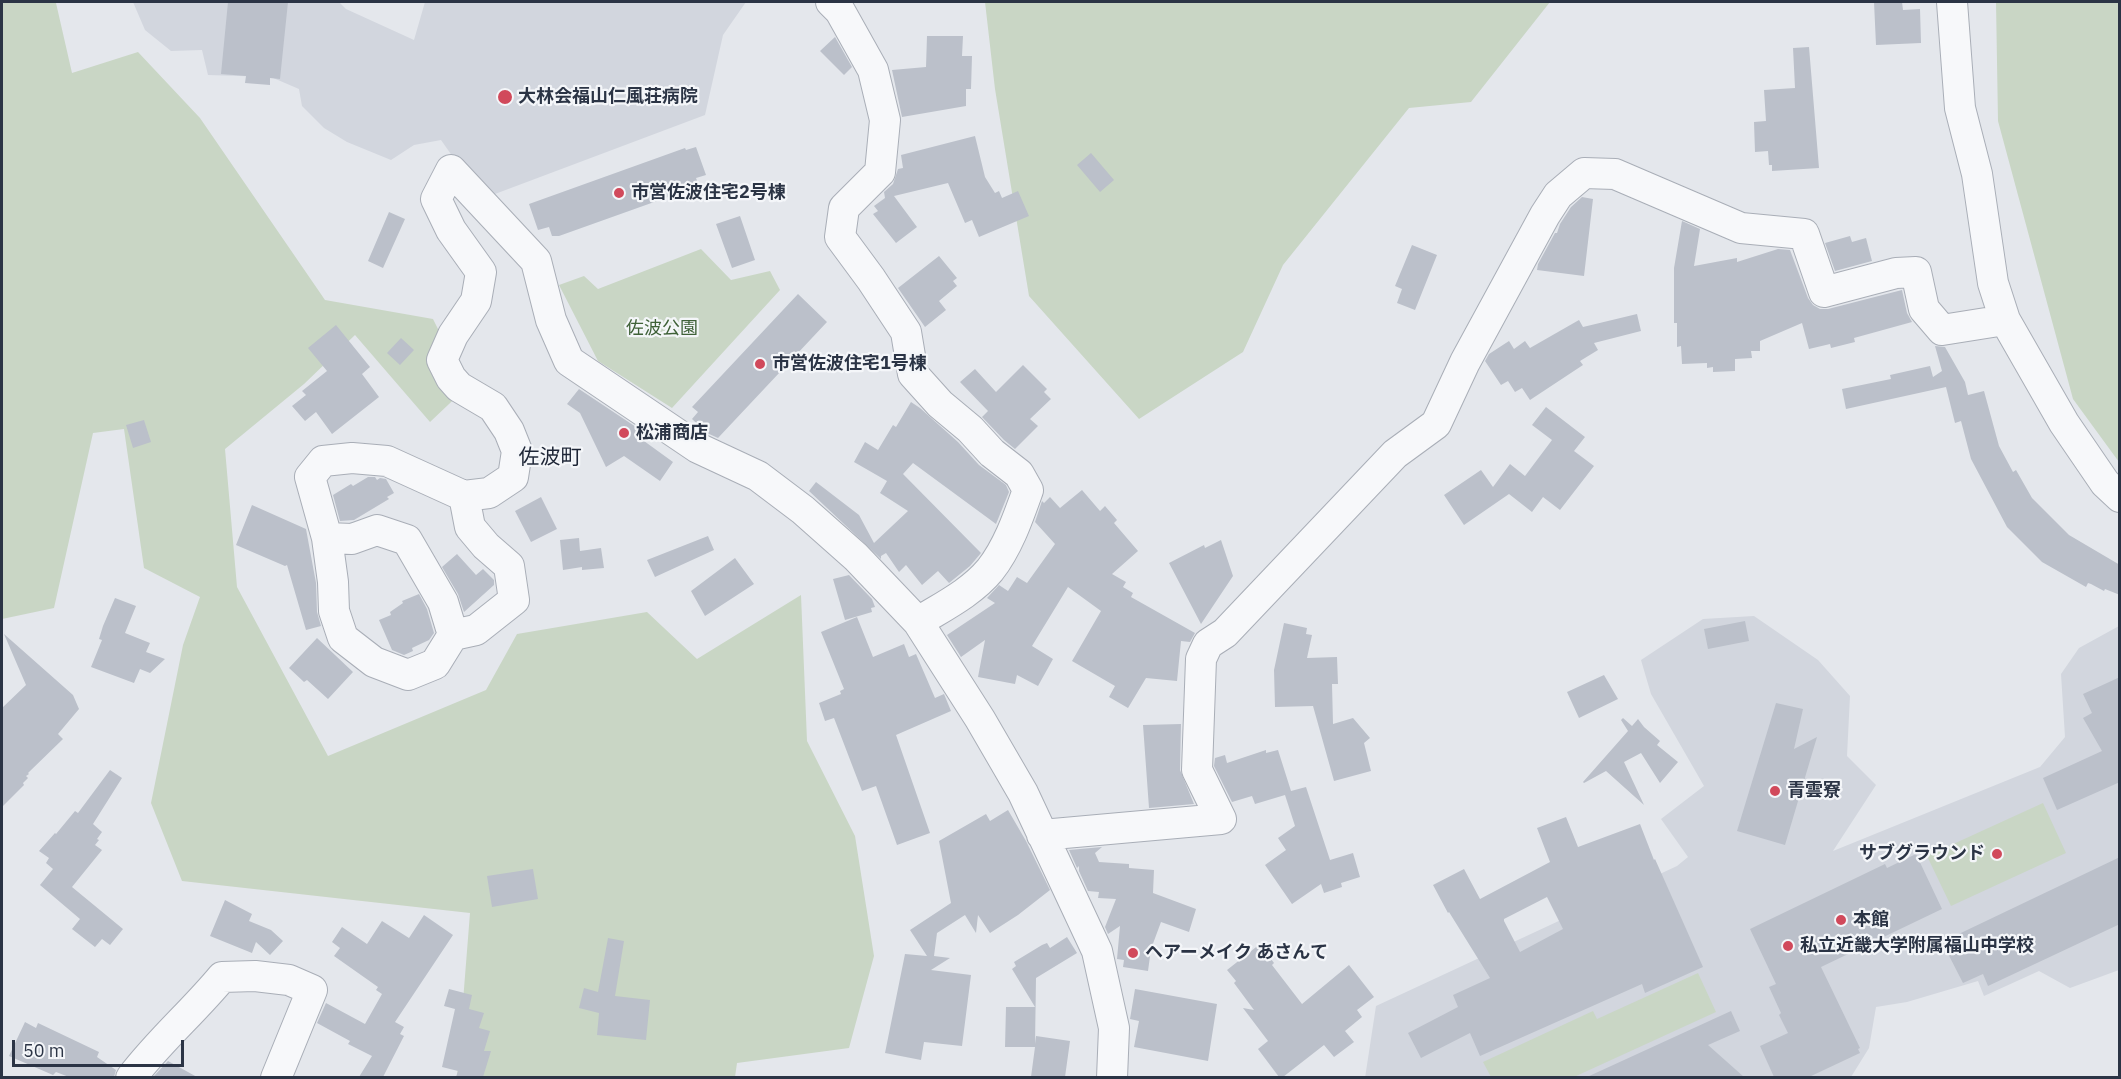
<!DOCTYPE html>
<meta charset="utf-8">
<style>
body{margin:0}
#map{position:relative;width:2121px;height:1079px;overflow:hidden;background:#e4e7ec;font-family:"IBM Plex Sans",sans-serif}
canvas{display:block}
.frame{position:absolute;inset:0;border:3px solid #2b3445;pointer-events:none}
.scale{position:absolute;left:12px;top:1040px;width:172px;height:27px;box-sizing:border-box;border:3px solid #2b3445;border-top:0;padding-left:8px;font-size:18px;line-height:21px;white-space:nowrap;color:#2b3445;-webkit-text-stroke:4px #f4f6f9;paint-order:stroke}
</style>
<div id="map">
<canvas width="2121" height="1079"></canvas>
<div class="frame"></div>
<div class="scale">50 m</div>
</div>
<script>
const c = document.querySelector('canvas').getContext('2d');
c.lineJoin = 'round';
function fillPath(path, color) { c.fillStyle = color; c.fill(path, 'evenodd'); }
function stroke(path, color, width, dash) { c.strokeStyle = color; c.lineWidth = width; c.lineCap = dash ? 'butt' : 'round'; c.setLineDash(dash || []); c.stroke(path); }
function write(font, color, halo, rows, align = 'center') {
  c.font = font + ' "IBM Plex Sans","Noto Sans JP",sans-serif'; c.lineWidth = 4.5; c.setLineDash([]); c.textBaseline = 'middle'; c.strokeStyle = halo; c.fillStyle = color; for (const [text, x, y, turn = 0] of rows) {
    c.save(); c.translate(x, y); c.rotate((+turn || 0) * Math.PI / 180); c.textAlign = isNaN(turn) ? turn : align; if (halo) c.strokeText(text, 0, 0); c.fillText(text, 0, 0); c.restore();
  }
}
const built = new Path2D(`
 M133 2H339L346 9 414 40 425 2H746L723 35 705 115 487 197 474 187 441 140 414 145 391 160 347 142 324 128 302 106 299 89 271 77 208 75 202 50 171 51 145 30Z
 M1754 616 1818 660 1850 696 1847 756 1876 785 1833 851 2040 767 2065 737 2061 674 2079 648 2119 626V970L2070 988 2039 971 1984 996 1978 981 1907 1002 1876 1007 1869 1048 1851 1077 1365 1078 1376 1006 1677 866 1688 857 1661 819 1704 786 1651 694 1641 660 1703 619Z`);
const green = new Path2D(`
 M2 2H58L56 3 72 73 138 52 200 118 325 300 433 319 467 387 430 422 355 335 304 384 225 449 237 587 328 756 486 690 517 634 647 612 697 659 801 595 807 741 855 836 874 956 849 1048 737 1063 735 1077H457L470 913 182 881 151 803 183 645 200 597 144 568 124 429 93 433 54 608 2 619Z
 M985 2H1550L1471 102 1409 108 1283 265 1243 352 1139 419 1029 296 995 89Z
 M1996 2H2119V462L2073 399 1998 121Z
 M701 249 731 280 770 271 780 290 672 408 598 361 559 285 584 276 598 289Z
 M2043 803 2066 853 1951 906 1927 856Z
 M1698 973 1716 1012 1574 1077H1491L1483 1062 1593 1011 1597 1019Z`);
const building = new Path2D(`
 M228 2H288L280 79 270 78V85L245 83 246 76 221 74Z
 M1874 2H1902L1903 10 1920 9 1921 43 1876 45Z
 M927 36H963L962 56H972L971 89H966V106L902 117 892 70 926 67Z
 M835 37 852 67 844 75 820 51Z
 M1809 47 1819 168 1772 171V165H1769L1768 151 1755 152 1754 122 1766 121 1764 90 1795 88 1793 48Z
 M975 136 985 177 995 193 999 191 1002 198 1018 191 1029 216 979 237 972 220 965 223 948 183 894 196 917 227 896 243 873 214 878 211 874 206 885 198 884 192 893 184 898 169 903 168 901 155Z
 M696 147 706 175 696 178 699 186 559 236H552L549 227 538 230 529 204 685 148 686 150Z
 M1091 153 1114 180 1100 192 1077 165Z
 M1582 197 1593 199 1584 276 1537 270 1538 264 1555 233H1557L1560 224 1571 207Z
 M389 212 405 219 383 268 368 261Z
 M740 216 755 260 732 268 716 224Z
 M1682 221 1700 229 1694 266 1737 258V262L1778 249 1790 250 1808 298 1813 305 1820 309H1828L1902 290 1907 313 1912 322 1854 338 1855 342 1831 348 1830 344 1809 349 1802 323 1760 341V351H1751L1752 358 1735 359V371L1713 372V367L1707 368V363L1682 364 1681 346 1677 347V323H1674V268Z
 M1850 236 1852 242 1866 238 1872 261 1835 271 1825 243Z
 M1412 245 1437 255 1415 310 1397 303 1402 289 1395 286Z
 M939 256 957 278 953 281 957 286 939 301 946 310 925 327 898 288Z
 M798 294 827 322 718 438 707 433 692 419 698 412 692 407Z
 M1637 314 1641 331 1594 343 1598 350 1580 361 1583 365 1530 400 1522 388 1515 392 1508 381 1501 385 1485 361 1489 354 1509 341 1514 349 1525 341 1530 348 1579 320 1583 327Z
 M336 325 370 367 362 374 379 397 332 434 316 412 305 421 292 406 306 395 302 391 327 371 308 348Z
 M401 338 414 350 400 365 387 353Z
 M1935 346 1945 347 1965 382 1968 395 1984 391 1999 446 2013 472 2016 470 2032 498 2069 535 2120 565V595L2105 589 2104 591 2091 584 2088 583 2086 587 2042 562 2007 527 1971 459 1961 421 1955 423 1946 387 1846 409 1842 389 1891 379 1890 375 1930 366 1933 377 1942 371Z
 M1023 365 1047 389 1044 392 1051 399 1030 419 1038 426 1015 449 1004 440 982 417 988 411 960 382 975 369 996 392Z
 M579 389 648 435 644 441 673 462 660 481 624 456 606 467 580 413 567 404Z
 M911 402 920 408 958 442 979 465 1006 485 1009 492 996 524 913 463 903 474 981 553 970 566 949 583 938 571 922 585 906 565 899 572 886 553 881 556V559L809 491 816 482 859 515 874 543 908 511 880 493 887 481 854 462 865 442 878 450 893 425 896 427Z
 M1546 407 1585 437 1574 451 1594 466 1560 510 1543 497 1532 512 1509 494 1464 525 1444 495 1481 470 1493 487 1510 464 1525 476 1552 440 1532 425Z
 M144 420 151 442 133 448 126 425Z
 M368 477H375L377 480 380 478 386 479 394 493 387 497 389 499 354 520 340 521 333 495 351 484 353 486Z
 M1082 490 1100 511 1105 506 1117 520 1114 523 1138 551 1112 574 1126 582 1123 587 1133 593 1131 597 1195 633 1190 642 1181 641 1177 681 1146 678 1128 708 1109 697 1115 686 1072 661 1101 611 1068 587 1032 646 1053 659 1038 686 1017 675 1015 684 978 677 985 640 961 657 947 635 995 603 987 598 999 585 1008 591 1017 577 1027 583 1055 544 1035 522 1042 501 1044 503 1050 497 1060 508Z
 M541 497 557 529 531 542 515 511Z
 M252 505 306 529 316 583 317 612 321 626 306 630 287 565 285 566 236 545Z
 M708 536 714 550 655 577 647 560Z
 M579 538 580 551 601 548 604 568 582 570V567L563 570 560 540Z
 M1221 540 1233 576 1201 624 1169 563 1204 545 1205 548Z
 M457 554 476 575 483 569 494 580V585L464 612 458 594 442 567Z
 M735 558 754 584 705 616 691 591Z
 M849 575 872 599 875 607 871 608 872 612 845 620 833 579Z
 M419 594 427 609 434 633 429 640 412 648 413 651 404 655 392 650 379 620 391 615 390 612 403 603 402 601Z
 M115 598 136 606 125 633 150 643 146 652 165 659 150 673 140 669 134 683 91 667 102 640 99 639 103 626Z
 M857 617 873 657 904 644 909 657 916 654 935 698 944 694 951 711 896 735 930 833 897 845 876 786 862 791 834 718 825 721 819 703 841 694 840 691 844 689 821 632Z
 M1745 621 1749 641 1708 649 1704 629Z
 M1284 623 1307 628 1306 634 1312 635 1307 658 1337 657 1338 684H1332L1333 724 1353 718 1370 738 1364 743 1371 771 1334 781 1313 706 1275 707 1274 670Z
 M4 634 73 695 79 709 58 734 63 739 28 773 29 774 26 776 28 778 23 783 24 785 2 807V708L26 685Z
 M317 638 353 672 328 699 307 680 304 682 289 668Z
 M1604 675 1618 699 1579 718 1567 692Z
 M2120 677V782L2057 810 2043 778 2102 751 2083 718 2092 713 2083 694Z
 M1776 703 1803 709 1794 749 1817 737 1785 845 1737 831Z
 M1623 718 1632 726 1638 719 1644 727 1660 741 1657 745 1678 762 1660 783 1641 753 1624 762 1644 805 1606 771 1584 783 1583 782 1628 731 1621 720Z
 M1181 724 1180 770 1194 804 1149 808 1143 725Z
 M1266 750V753L1278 750 1291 791 1306 787 1330 860 1353 853 1360 877 1341 883 1342 887 1324 893 1321 884 1292 904 1265 865 1286 850 1278 838 1295 826 1285 795 1255 804 1252 796 1232 802 1214 766 1215 758 1225 755 1227 763Z
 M110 770 122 778 93 824 102 832 97 839 99 840 95 845 102 850 72 887 123 929 110 945 102 939 95 947 72 929 80 919 40 885 53 869 46 863 49 858 39 851 55 833 56 834 75 811 78 813Z
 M1008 810 1026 841 1050 890 1018 915 990 933 978 915 976 933 965 915 937 933 934 956 950 958 931 970 971 975 962 1046 924 1042 921 1060 885 1053 905 954 927 956 910 930 951 903 939 841 986 814 990 821Z
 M1566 817 1578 847 1640 824 1654 860 1655 859 1703 967 1645 993 1642 984 1480 1056 1470 1033 1421 1058 1408 1033 1458 1007 1453 995 1490 978 1449 912 1448 913 1433 885 1464 869 1480 899 1550 862 1537 828ZM1547 897 1563 929 1520 952 1504 921V919Z
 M1102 847 1095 853 1099 862 1129 864V868L1154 870 1153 893 1196 909 1189 932 1161 922 1151 949 1148 971 1123 967 1124 960 1117 959 1120 926 1108 934 1105 927 1116 899 1098 898 1099 892 1088 891 1079 871V866L1077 868 1069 850Z
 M1916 854 1942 909 1821 967 1860 1048 1858 1049 1860 1053 1809 1077H1774L1760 1046 1788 1033 1779 1015 1781 1013 1769 987 1776 984 1750 929 1885 864 1887 868Z
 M2120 857V924L1988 986 1983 974 1963 983 1942 942Z
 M533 869 538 899 492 907 487 876Z
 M225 900 252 914 249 921 271 930 283 941 270 955 256 942 252 953 210 936Z
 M424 915 453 935 395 1022 404 1027 400 1034 404 1036 383 1077H359L372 1056 348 1044 350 1041 317 1023 326 1003 365 1024 382 994 376 990 378 987 334 956 340 948 332 942 342 927 367 944 382 921 409 938Z
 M1067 937 1077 953 1036 978 1035 1044 1036 1036 1070 1041 1065 1077H1031L1035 1047H1005L1006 1007H1035L1012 969 1016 966 1014 962 1042 945 1047 943 1050 948Z
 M608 938 624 941 615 996 650 1000 646 1040 597 1035 599 1013 579 1008 584 988 598 992Z
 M1260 944 1274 963 1272 965 1302 1004 1349 965 1374 997 1357 1010 1362 1017 1345 1031 1354 1042 1334 1057 1324 1045 1283 1077H1279L1258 1049 1268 1041 1243 1008 1254 1010 1234 983 1236 981 1227 970Z
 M449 989 472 995 469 1009 484 1013 479 1028 490 1031 484 1051H491L483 1077H456L458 1071 442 1067 455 1009 444 1006Z
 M1135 989 1217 1004 1208 1061 1134 1047 1139 1021 1130 1019Z
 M1731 1011 1740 1031 1708 1045 1744 1077H1587Z
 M25 1022 36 1028 38 1023 99 1052 97 1057 116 1070 114 1077H69L56 1072 53 1075 9 1056Z
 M168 1061 197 1077H153Z`);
const minor = new Path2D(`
 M831 2 840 11 873 70 885 120 880 172 844 208 840 237 871 279 906 332 913 374 940 404 970 429 992 453 1019 474 1028 490C1018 518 1008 547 990 570 971 593 942 607 918 622
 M1952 2 1960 108 1977 174 1993 283 2005 320 2064 423 2105 483 2120 497
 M327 538 352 539 377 530 407 540 443 602 453 635 435 664 408 675 374 662 343 638 334 611 333 582 327 538 310 477 323 461 352 458 387 461 464 496 489 493 513 477 517 451 509 431 493 407 459 387 451 378 442 360 453 335 476 301 481 272 451 230 436 199 451 170 536 261 551 320 569 361 698 448 758 476 803 510 856 557 918 622 980 719 1023 793 1097 951 1114 1028 1112 1078
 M453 635 476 630 514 600 509 566 486 546 470 527 464 496
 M1042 835 1221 819 1197 770 1201 659 1208 644 1225 633 1395 454 1436 424 1465 362 1545 215 1558 195 1584 173 1615 174 1741 228 1804 234 1824 292 1896 273 1916 272 1924 309 1942 330 2005 320
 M131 1078C158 1042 193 1012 222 977L255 976 289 980 312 990 276 1078`);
const markers = [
 [505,97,8,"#d1495b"],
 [619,193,6,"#d1495b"],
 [760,364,6,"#d1495b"],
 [624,433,6,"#d1495b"],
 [1775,791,6,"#d1495b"],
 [1997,854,6,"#d1495b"],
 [1841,920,6,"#d1495b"],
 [1788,946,6,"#d1495b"],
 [1133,953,6,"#d1495b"]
];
const poiNames = [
 ["大林会福山仁風荘病院",518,97],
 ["市営佐波住宅2号棟",631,193],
 ["市営佐波住宅1号棟",772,364],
 ["松浦商店",636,433],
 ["青雲寮",1787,791],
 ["サブグラウンド",1985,854,"right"],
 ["本館",1853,920],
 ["私立近畿大学附属福山中学校",1800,946],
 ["ヘアーメイク あさんて",1145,953]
];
const parkNames = [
 ["佐波公園",662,329]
];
const quarterNames = [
 ["佐波町",550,458]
];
fillPath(built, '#d2d6de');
fillPath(green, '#c9d6c5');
fillPath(building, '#bbc0ca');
stroke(minor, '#a9aeb7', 32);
stroke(minor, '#f7f8fa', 30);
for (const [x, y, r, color] of markers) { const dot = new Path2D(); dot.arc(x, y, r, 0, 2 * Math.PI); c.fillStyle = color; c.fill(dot); stroke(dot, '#f4f6f9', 2); }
write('bold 18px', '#2b3445', '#f4f6f9', poiNames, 'left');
write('18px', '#3f6138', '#f4f6f9', parkNames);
write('21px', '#1d2536', '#f4f6f9', quarterNames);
</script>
